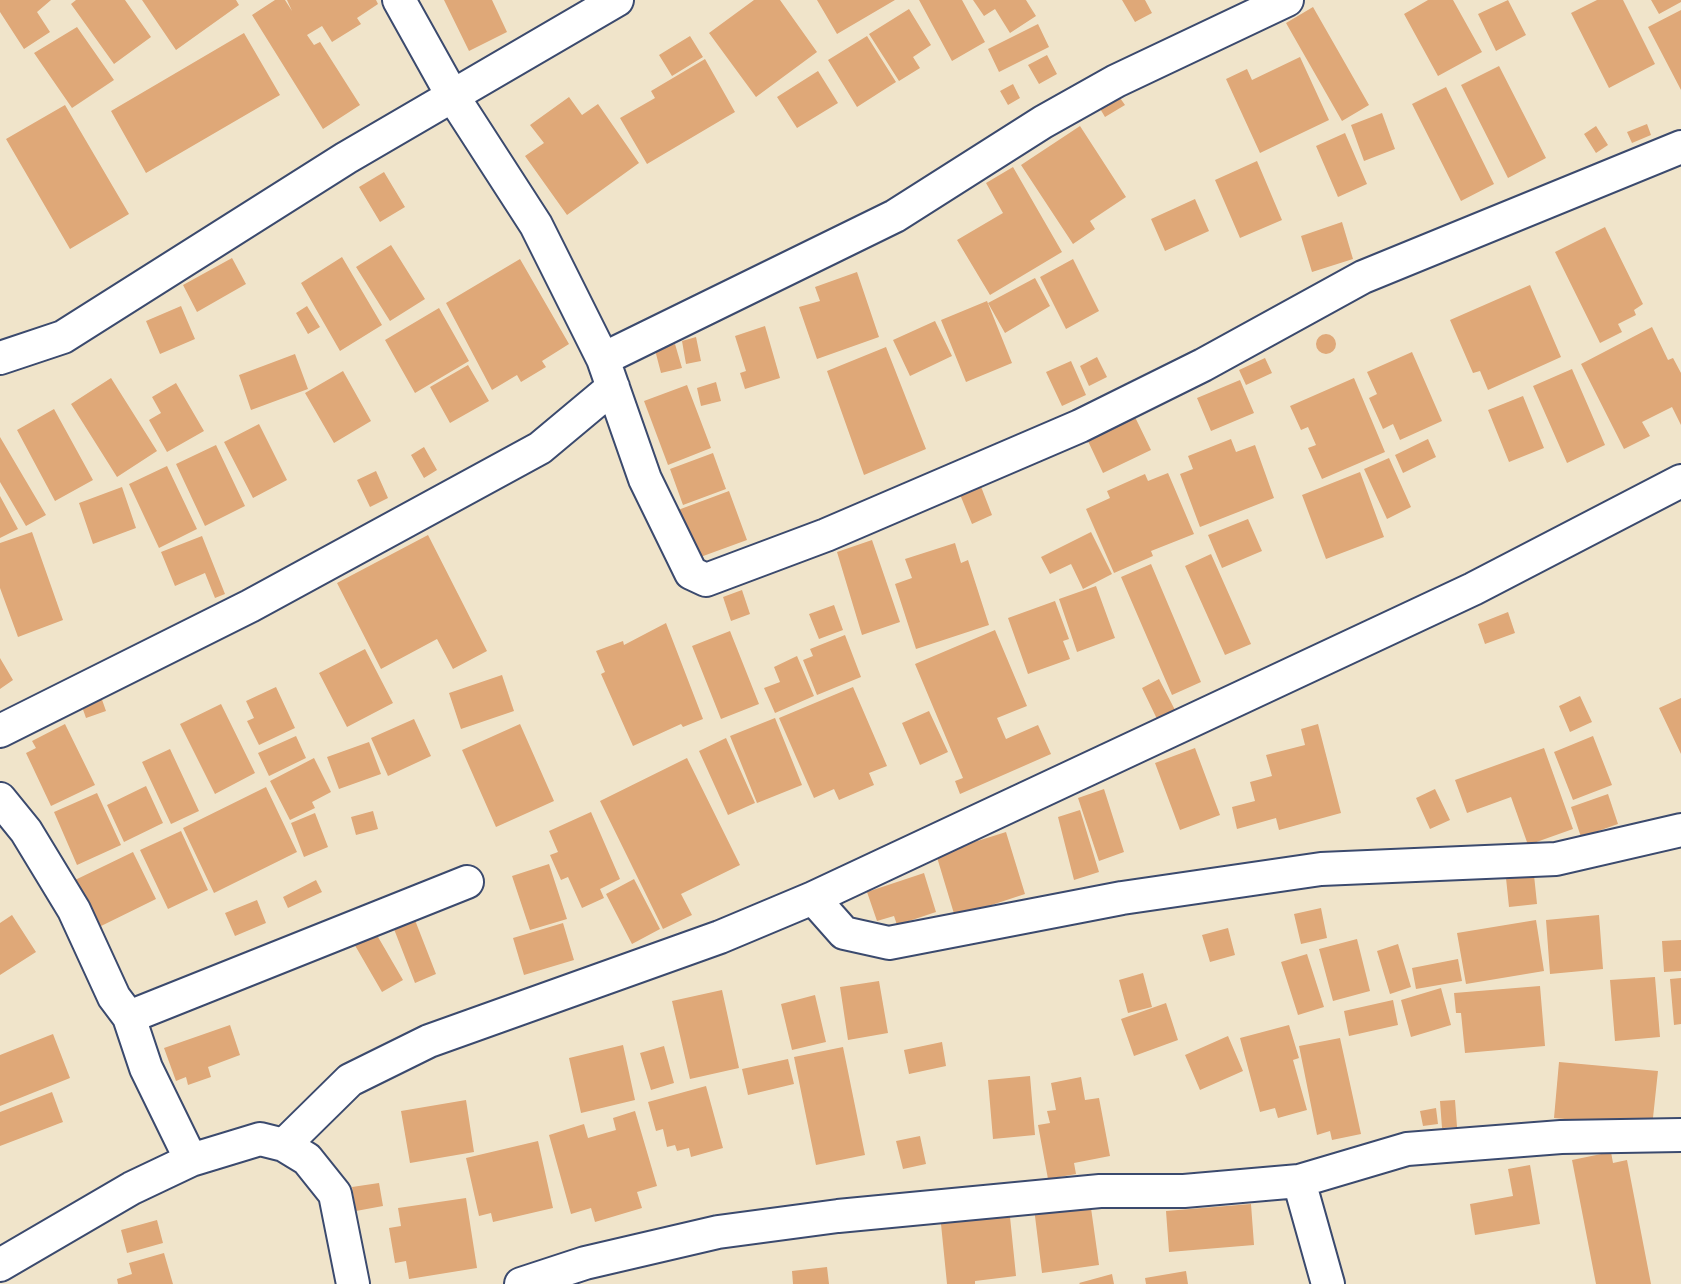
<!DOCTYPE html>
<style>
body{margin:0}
canvas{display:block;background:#f0e4ca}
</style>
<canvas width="1681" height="1284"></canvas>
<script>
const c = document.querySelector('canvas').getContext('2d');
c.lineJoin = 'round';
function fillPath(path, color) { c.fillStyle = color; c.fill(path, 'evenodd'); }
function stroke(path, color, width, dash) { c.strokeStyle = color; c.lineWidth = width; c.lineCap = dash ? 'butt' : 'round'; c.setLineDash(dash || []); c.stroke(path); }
const building = new Path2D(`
 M0 0H51L37 12 50 32 24 49 0 12Z
 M76 0H125L151 37 114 64 71 4Z
 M142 0H236L239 5 176 50Z
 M275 0H285L292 11 287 0H376L378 4 357 18 361 24 332 42 322 26 307 35 314 45 320 42 360 105 323 129 252 15Z
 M444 0H492L507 32 469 51Z
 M754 0H780L817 52 756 97 709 33Z
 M817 0H895L837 34Z
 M919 0H962L985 42 952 61Z
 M973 0H1026L1036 16 1010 33 995 9 984 16Z
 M1122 0H1145L1152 13 1135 22Z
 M1428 0H1453L1482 52 1438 76 1404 14Z
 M1508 0 1526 35 1496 51 1478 14Z
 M1597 0H1623L1655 64 1609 88 1571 13Z
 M1651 0H1681V2L1659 14Z
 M1313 7 1369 105 1342 121 1286 23Z
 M909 9 931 45 913 57 920 68 899 81 869 34Z
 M1681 10V90L1648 27Z
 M1038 24 1049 47 999 72 988 49Z
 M77 27 114 80 72 108 34 53Z
 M244 33 280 95 146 173 111 111Z
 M690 36 703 57 672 76 659 55Z
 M867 36 896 82 857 107 828 60Z
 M1047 55 1057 74 1039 84 1028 65Z
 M1300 57 1329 120 1260 153 1226 79 1247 69 1252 80Z
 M705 59 735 112 647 164 620 118 655 98 651 91Z
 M1499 66 1546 158 1508 178 1461 85Z
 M818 71 838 103 797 128 777 97Z
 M1013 84 1020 98 1008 105 1000 91Z
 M1446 87 1494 184 1461 201 1412 104Z
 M1118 95 1125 105 1105 117 1099 107Z
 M569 97 582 115 598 104 639 163 567 215 525 156 544 143 530 125Z
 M65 105 129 214 70 249 6 139Z
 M1382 113 1395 149 1364 161 1351 125Z
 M1647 124 1651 135 1632 143 1627 132Z
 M1080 126 1126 197 1090 221 1095 229 1073 244 1021 165Z
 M1596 126 1608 145 1596 153 1584 134Z
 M1345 133 1367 184 1338 197 1316 146Z
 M1257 161 1282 220 1240 238 1215 180Z
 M1013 167 1062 252 990 295 957 240 1003 213 986 183Z
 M384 172 405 207 380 222 359 187Z
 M1195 199 1209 231 1165 251 1151 219Z
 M1342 222 1353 259 1312 272 1301 236Z
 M1605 227 1643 304 1634 310 1636 315 1618 324 1622 332 1600 343 1555 252Z
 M391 245 425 299 390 321 356 267Z
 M342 257 382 325 340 351 301 283Z
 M232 258 246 284 197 312 183 285Z
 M520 259 569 344 542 361 546 367 521 382 517 375 492 390 446 303Z
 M1073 259 1099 311 1066 329 1040 277Z
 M857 272 879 337 817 359 799 307 820 301 815 287Z
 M1035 278 1050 306 1005 333 988 303Z
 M1530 285 1561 357 1488 390 1480 371 1473 373 1450 320Z
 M987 301 1012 363 966 382 941 320Z
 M181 306 195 339 160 354 146 321Z
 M307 306 320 327 308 334 296 313Z
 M439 308 469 361 415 393 385 340Z
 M935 321 952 356 910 376 893 340Z
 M765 326 780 378 745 389 740 373 746 371 735 336Z
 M1652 327 1668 360 1673 358 1681 373V425L1672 407 1642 422 1650 436 1624 449 1581 364Z
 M1316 344a10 10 0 1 1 20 0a10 10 0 1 1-20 0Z
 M696 337 701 361 686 364 682 341Z
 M675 344 682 368 661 373 655 350Z
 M886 347 926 449 864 475 827 371Z
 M1412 352 1442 421 1400 440 1393 424 1383 429 1369 398 1377 394 1367 372Z
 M295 354 308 389 251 410 239 375Z
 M1097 357 1107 377 1089 386 1080 366Z
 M1265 358 1272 373 1246 385 1239 370Z
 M1071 361 1086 395 1062 406 1046 372Z
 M468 365 489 401 450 423 430 387Z
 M1572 369 1605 445 1567 463 1533 386Z
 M343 371 371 421 334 443 305 393Z
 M111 378 157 451 117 477 71 404Z
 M1354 378 1385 452 1322 479 1308 448 1316 445 1308 427 1301 430 1290 406Z
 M1240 380 1254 413 1211 431 1197 398Z
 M716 382 721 401 701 406 697 388Z
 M176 383 204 431 167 452 149 420 161 413 152 397Z
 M687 385 711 448 668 465 644 401Z
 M1523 396 1544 448 1509 462 1488 410Z
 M54 409 93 480 55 501 17 430Z
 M1135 417 1151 450 1103 473 1087 439Z
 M259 424 287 480 253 498 224 442Z
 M0 437 46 515 26 526 0 482Z
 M1231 439 1236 452 1255 445 1274 498 1200 527 1180 474 1193 469 1188 456Z
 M1428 439 1436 457 1403 473 1395 455Z
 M216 445 245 506 205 526 176 464Z
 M424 447 437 470 424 478 411 455Z
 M713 453 726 489 683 505 670 469Z
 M1389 458 1411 507 1387 519 1364 469Z
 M167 466 197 529 159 548 129 484Z
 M376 471 388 498 370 507 357 480Z
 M1360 472 1384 537 1326 559 1302 495Z
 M1168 473 1194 534 1151 551 1153 556 1114 573 1086 509 1110 498 1107 491 1145 474 1148 481Z
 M980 484 992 515 972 524 959 492Z
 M122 487 136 528 93 544 79 503Z
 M729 491 747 540 695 559 678 510Z
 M0 496 18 529 0 538Z
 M1248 519 1262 551 1222 568 1208 535Z
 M32 532 63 620 18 637 0 588V543Z
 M1091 532 1112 574 1083 589 1071 564 1050 574 1041 557Z
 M428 535 487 651 453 669 437 639 381 669 337 583Z
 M202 536 225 594 215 598 205 573 175 586 161 552Z
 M872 540 900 622 862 635 837 552Z
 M955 543 961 563 968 560 989 625 916 649 895 584 912 578 905 559Z
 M1211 554 1251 644 1225 655 1185 566Z
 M1151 564 1201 682 1172 695 1121 577Z
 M1096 586 1115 638 1077 652 1059 599Z
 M742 590 750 614 731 621 723 597Z
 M1055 601 1069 639 1063 641 1070 659 1028 674 1008 618Z
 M834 605 843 630 819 639 809 614Z
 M1508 612 1515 633 1485 644 1478 624Z
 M666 623 703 719 683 727 681 724 633 746 601 674 605 672 596 651 623 641 624 645Z
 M995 630 1027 706 997 718 1006 739 1038 725 1051 754 960 794 955 781 963 778 915 664Z
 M730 631 759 704 721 719 692 646Z
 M845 635 861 677 817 695 803 660 813 656 810 649Z
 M365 649 393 703 347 727 319 673Z
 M797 656 814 696 775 713 764 688 780 682 774 667Z
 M0 658 13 680 0 689Z
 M502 675 514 711 461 729 449 693Z
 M1159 679 1175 710 1157 719 1142 688Z
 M276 687 295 728 259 745 247 721 254 718 246 701Z
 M853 687 887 766 869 773 874 785 839 800 834 789 814 798 779 718Z
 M100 694 106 711 86 718 80 701Z
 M1580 696 1592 722 1570 732 1559 706Z
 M1681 698V754L1659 708Z
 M221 704 255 773 215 794 180 724Z
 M929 711 948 752 920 765 902 723Z
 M775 718 802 785 757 803 730 736Z
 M414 719 431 756 388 776 371 738Z
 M65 724 95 785 51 806 26 753 36 748 32 741Z
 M520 724 554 801 496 827 462 750Z
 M1318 724 1341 813 1279 830 1276 818 1237 829 1232 807 1255 801 1250 782 1272 776 1266 755 1305 745 1301 729Z
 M296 736 306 758 269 776 258 753Z
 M1593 736 1612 785 1573 800 1554 752Z
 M726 738 755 803 728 815 699 751Z
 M369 742 381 774 339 789 327 757Z
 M1195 748 1220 815 1180 830 1155 763Z
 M1544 748 1573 829 1528 845 1511 797 1467 813 1455 780Z
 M170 749 199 811 171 824 142 762Z
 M314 758 331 792 312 802 315 808 290 820 270 781Z
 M687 758 740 865 681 894 692 915 663 929 600 801Z
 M146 786 163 823 124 842 107 805Z
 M266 787 297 852 214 893 183 828Z
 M1104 789 1124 852 1099 861 1078 798Z
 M1435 789 1450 820 1430 829 1416 798Z
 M97 793 121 845 77 865 54 812Z
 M1608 794 1618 824 1581 837 1571 807Z
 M1080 810 1099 872 1074 880 1058 817Z
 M373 811 378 829 356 835 351 817Z
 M591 812 620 879 600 889 604 898 582 908 568 877 561 880 550 855 558 852 549 831Z
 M315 813 328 847 304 857 291 823Z
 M181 831 208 890 168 909 140 850Z
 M1006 832 1025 894 955 917 936 854Z
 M133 852 156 899 97 928 75 880Z
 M549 864 567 919 530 930 512 876Z
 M924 873 936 912 897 925 894 916 877 921 867 892Z
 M1534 875 1537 904 1509 907 1506 878Z
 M634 879 660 929 632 944 606 894Z
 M316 880 322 892 288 908 283 897Z
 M257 900 266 923 235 936 225 913Z
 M1321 908 1327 938 1301 944 1294 914Z
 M12 915 36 952 0 975V923Z
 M413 915 436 974 415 983 392 924Z
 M1599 915 1603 969 1550 974 1546 920Z
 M1536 920 1544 971 1466 984 1457 933Z
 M563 923 574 960 524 975 513 938Z
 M1228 928 1235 955 1210 962 1202 935Z
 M374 930 403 980 382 992 353 942Z
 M1357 939 1370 991 1333 1001 1319 949Z
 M1681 940V971L1664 972 1662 941Z
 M1398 944 1411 987 1390 994 1377 951Z
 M1307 954 1324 1007 1298 1015 1281 962Z
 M1458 959 1462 981 1416 989 1412 968Z
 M1143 973 1152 1007 1128 1013 1119 980Z
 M1655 977 1660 1037 1615 1041 1610 980Z
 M1681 978V1024L1674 1025 1670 979Z
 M879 981 888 1033 848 1040 840 987Z
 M1540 986 1545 1046 1465 1053 1461 1013H1456L1454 993Z
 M1441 988 1451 1025 1411 1037 1401 1000Z
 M722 990 739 1068 690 1079 672 1001Z
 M815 995 826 1042 792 1050 781 1004Z
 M1393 1000 1398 1025 1349 1036 1344 1011Z
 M1166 1003 1178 1040 1134 1056 1121 1019Z
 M230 1025 240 1055 208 1067 211 1077 188 1085 186 1077 176 1081 164 1048Z
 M1289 1025 1299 1058 1293 1060 1307 1110 1278 1118 1275 1108 1260 1112 1240 1038Z
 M53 1034 70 1078 0 1106V1055Z
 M1228 1036 1243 1071 1200 1090 1185 1055Z
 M1340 1038 1361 1134 1332 1140 1330 1131 1317 1135 1299 1046Z
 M942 1042 946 1066 909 1074 904 1050Z
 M623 1045 635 1100 581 1113 569 1058Z
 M664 1046 674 1083 651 1090 640 1053Z
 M843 1047 865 1155 816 1165 794 1057Z
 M788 1059 794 1084 748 1095 742 1069Z
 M1559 1062 1658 1071 1652 1127 1554 1118Z
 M1030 1076 1035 1135 993 1139 988 1080Z
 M1081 1077 1085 1100 1099 1098 1110 1156 1074 1163 1076 1174 1048 1179 1038 1125 1050 1123 1047 1111 1056 1110 1051 1083Z
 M706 1086 723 1148 691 1157 689 1148 677 1151 675 1145 667 1147 663 1129 656 1131 648 1102Z
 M52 1092 63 1122 0 1146V1112Z
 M466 1100 474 1152 410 1163 401 1111Z
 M1455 1100 1457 1127 1442 1128 1440 1101Z
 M1436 1108 1438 1124 1423 1126 1420 1111Z
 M635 1111 657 1186 637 1192 642 1208 595 1222 591 1208 571 1214 549 1135 584 1124 588 1138 616 1130 613 1118Z
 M920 1136 926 1164 903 1169 896 1141Z
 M538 1141 553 1208 493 1222 491 1213 479 1216 466 1158Z
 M1611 1152 1613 1163 1627 1160 1651 1284H1596L1572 1160Z
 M1530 1165 1540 1224 1475 1235 1470 1204 1513 1196 1508 1169Z
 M379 1183 383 1206 356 1211 352 1187Z
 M466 1198 477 1268 409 1279 406 1261 395 1263 389 1228 401 1226 398 1208Z
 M1090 1201 1099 1265 1042 1273 1034 1208Z
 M1251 1204 1254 1245 1169 1252 1166 1211Z
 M1009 1207 1016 1276 975 1281V1284H947L940 1214Z
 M157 1220 163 1243 127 1253 121 1230Z
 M164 1253 173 1284H118L117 1279 132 1274 129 1263Z
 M827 1267 829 1284H793L792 1271Z
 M1186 1271 1188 1284H1146L1145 1278Z
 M1112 1274 1114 1284H1080L1079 1283Z`);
const street = new Path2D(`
 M399 0 452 95 536 225 603 359 645 479 691 573 706 580 826 535 1080 426 1203 365 1363 277 1681 147
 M0 358 63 337 346 158 617 0
 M603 359 895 216 1043 122 1116 81 1287 0
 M0 731 250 606 540 448 613 387
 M0 799 26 831 74 910 114 997 129 1017 146 1068 191 1160
 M813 898 844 933 889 943 1122 898 1321 869 1556 859 1681 830
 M129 1017 467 882
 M284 1145 350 1080 429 1041 720 937 813 898 1473 589 1681 481
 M1299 1181 1328 1284
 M0 1265 132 1188 191 1160 260 1139 284 1145 307 1159 335 1194 353 1284
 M521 1284 585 1263 718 1232 838 1216 1100 1191H1184L1299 1181 1407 1149 1561 1137 1681 1135`);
fillPath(building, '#dfa878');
stroke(street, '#3b4a6e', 36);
stroke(street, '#fff', 32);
</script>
